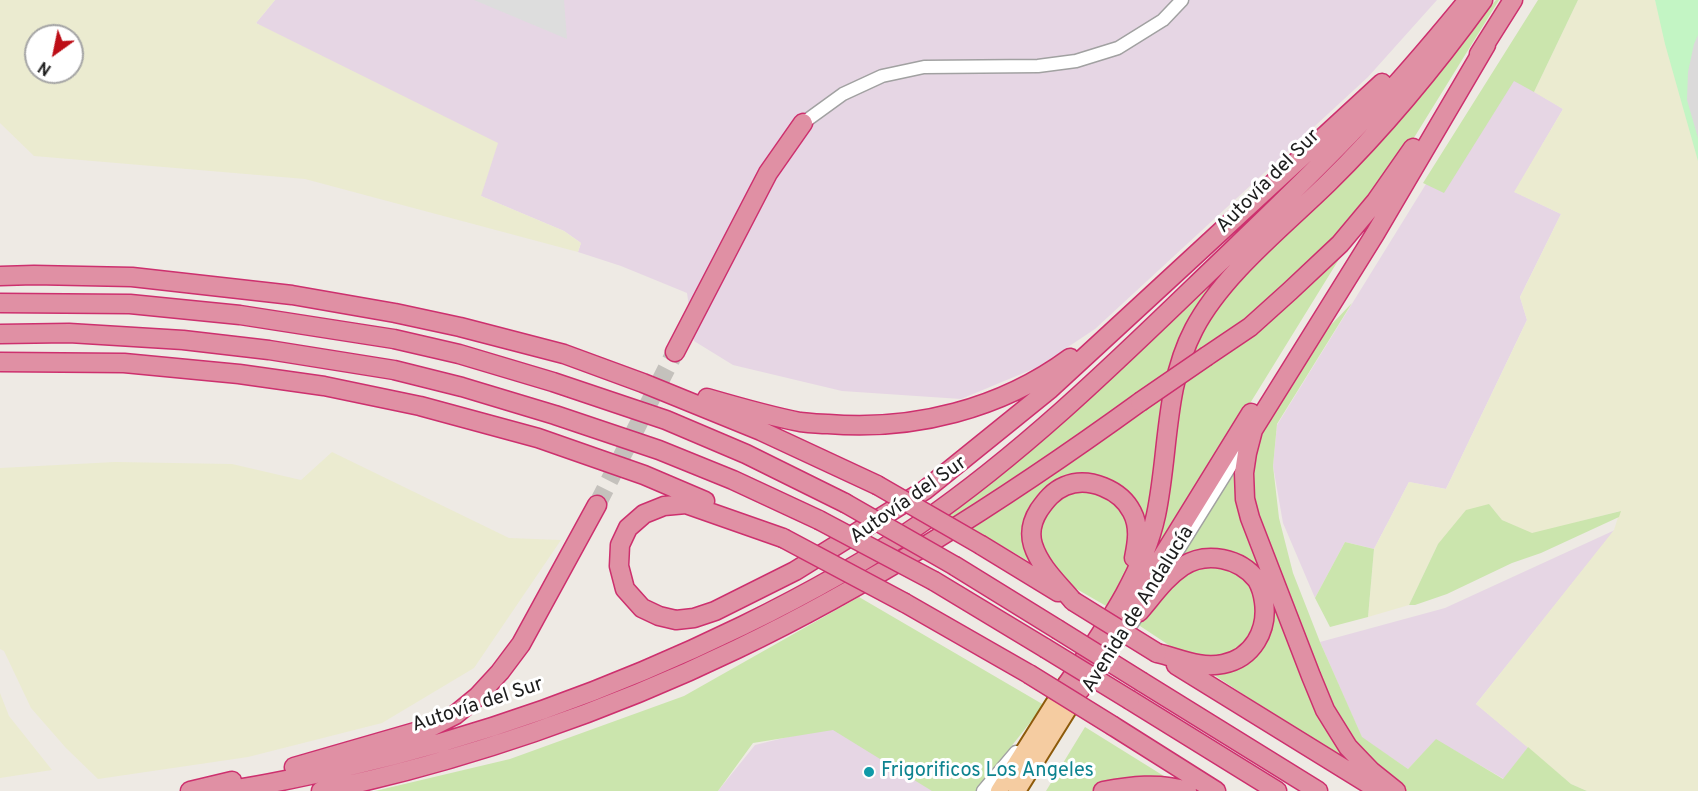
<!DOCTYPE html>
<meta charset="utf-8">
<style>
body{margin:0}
#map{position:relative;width:1698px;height:791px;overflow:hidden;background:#eeeae4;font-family:Overpass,sans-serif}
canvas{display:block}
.north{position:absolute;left:24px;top:24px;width:60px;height:60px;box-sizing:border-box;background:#fff;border:2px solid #a5a5a5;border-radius:50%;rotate:213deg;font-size:16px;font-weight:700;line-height:24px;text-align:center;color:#1d1d1d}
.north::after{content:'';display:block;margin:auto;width:21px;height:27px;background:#bd0e17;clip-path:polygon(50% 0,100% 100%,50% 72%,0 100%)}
</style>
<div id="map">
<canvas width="1698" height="791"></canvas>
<div class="north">N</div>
</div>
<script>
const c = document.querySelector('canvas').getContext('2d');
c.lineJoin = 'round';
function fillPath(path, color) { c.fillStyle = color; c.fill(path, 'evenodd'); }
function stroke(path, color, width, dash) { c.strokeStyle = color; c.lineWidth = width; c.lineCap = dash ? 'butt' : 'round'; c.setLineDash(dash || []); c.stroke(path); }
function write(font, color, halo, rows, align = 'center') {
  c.font = font + ' Overpass,sans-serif'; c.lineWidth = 6; c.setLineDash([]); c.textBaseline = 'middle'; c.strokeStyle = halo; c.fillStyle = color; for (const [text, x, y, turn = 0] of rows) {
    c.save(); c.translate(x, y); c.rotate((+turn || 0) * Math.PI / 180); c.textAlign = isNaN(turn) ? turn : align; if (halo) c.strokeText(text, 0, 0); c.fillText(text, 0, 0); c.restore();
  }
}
const residential = new Path2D(`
 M1698 0V166L1663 44Z`);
const industrial = new Path2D(`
 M275 0H1437L1368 77 1095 329 1038 367 961 399 842 391 733 365 694 341 687 293 621 266 578 252 581 243 564 231 481 196 256 23Z
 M1514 79 1563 109 1515 192 1561 214 1520 297 1527 320 1446 489 1409 482 1374 549 1345 542 1315 598 1283 523 1273 466 1277 425 1426 184Z
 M1615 530 1476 704 1528 747 1504 779 1436 740 1408 769 1362 738 1320 642 1445 608Z
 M837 725 937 791H718L755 745Z`);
const farmland = new Path2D(`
 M0 0H275L256 23 498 143 481 196 564 231 581 243 578 252 305 179 34 156 0 123ZM36 36H72V72H36Z
 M1578 0H1655L1698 155V791H1587L1571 784 1476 704 1614 530 1620 511 1532 534 1502 520 1489 504 1438 544 1409 605 1368 617 1374 549 1409 482 1446 489 1527 320 1520 297 1561 214 1514 192 1563 109 1534 92Z
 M332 452 509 538 561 540 474 668 382 723 248 757 98 779 66 748 31 708 4 651 0 649V468L115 462 232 464 301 480Z
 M0 693 9 716 52 770 0 778Z`);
const grass = new Path2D(`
 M1496 0H1499L1120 614 945 513 1249 243 1405 111Z
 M1538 0H1578L1534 92 1514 81 1444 193 1423 183Z
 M1352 303 1277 424 1273 466 1279 518 1293 573 1320 642 1362 737 1408 769 1436 739 1503 779 1528 747 1571 784 1587 791H1400L1361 770 1261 706 1137 624 1219 491 1327 329Z
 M1489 504 1502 520 1532 533 1621 511 1619 517 1541 553 1512 563 1447 594 1415 605H1409L1438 544 1466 510Z
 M1345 542 1374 549 1368 617 1330 627 1315 598Z
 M859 597 1044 705 976 791H932L833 730 753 743 718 791H375L510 759 684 696Z
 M1085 727 1188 791H1046Z`);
const park = new Path2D(`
 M1655 0H1698V35L1694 44 1688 72 1687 100 1698 138V161L1665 44Z`);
const parking = new Path2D(`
 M474 0H564L567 39Z`);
const highwayTunnel = new Path2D(`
 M597 505 675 352`);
const minor = new Path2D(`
 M803 123 843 94 882 76 924 67 1038 66 1076 61 1118 48 1163 20 1182 0
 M1160 579 1246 441
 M1121 640 1143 607
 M983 791 1016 752`);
const major = new Path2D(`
 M999 791 1067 683
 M1017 791 1080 690`);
const highway = new Path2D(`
 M1479 54 1513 0
 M0 276 34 275 132 277 292 295 395 313 460 327 564 354 643 383 761 431 877 485
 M0 303 130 304 240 315 394 339 459 354 553 382 666 420 746 454 845 503
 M0 334 69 333 183 340 269 350 394 370 462 387 555 415 659 450 733 480 819 520
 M675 352 768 173 803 123
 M1207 356 1250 327 1290 291 1340 244 1376 201 1413 148
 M0 362 124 363 239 374 324 386 420 406 538 438 644 475 705 501
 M707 398C738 407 769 416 800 422 809 423 819 424 828 424 913 431 1001 409 1070 358
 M783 538 686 504 664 506 644 514 628 528 620 545 619 566 625 589 642 608 659 616 676 620 694 618 715 611 795 571 925 490 1050 389 1382 83
 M981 545 1058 592
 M955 566 1057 629
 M934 581 1045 648
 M1073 601C1058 583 1040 567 1033 545 1029 532 1032 521 1039 510 1046 500 1053 491 1065 486 1089 476 1121 490 1132 512 1140 527 1137 543 1134 558
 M905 603 1029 674
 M1139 612C1153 596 1165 578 1183 566 1207 551 1240 558 1257 580 1261 587 1263 594 1264 602 1268 630 1253 658 1223 664 1200 669 1179 658 1157 653
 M1176 665 1380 791
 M1142 682 1318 791
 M1068 683C1102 632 1143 576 1156 515 1169 454 1164 386 1194 329 1222 275 1284 226 1328 183 1385 127 1436 65 1483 0
 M1080 690 1251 413
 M1130 700 1277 791
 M1113 726 1216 791
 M294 767 429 728 455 715 477 697 500 672 521 644 597 505
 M190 791 232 781
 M223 791C263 786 302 777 342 768 480 737 615 688 742 626 803 596 864 563 920 524 1020 455 1108 370 1195 286 1254 229 1313 174 1368 115 1403 78 1436 39 1468 0
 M321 791C461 762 609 711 737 649 879 581 1013 494 1140 402
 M1103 791C1130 786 1159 782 1187 791
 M1396 791 1371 771 1348 747 1325 710 1311 676 1250 518 1245 499 1244 473 1247 453 1253 430 1375 234 1486 45`);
const highwayBridge = new Path2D(`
 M1140 402 1207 356
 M877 485 981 545
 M845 503 955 566
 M819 520 934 581
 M783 538 905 603
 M1073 601 1157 653
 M1057 629 1142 682
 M1045 648 1130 700
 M1029 674 1113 726`);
const markers = [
 [869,772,6,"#0f9aa8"]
];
const streetNames = [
 ["Autovía del Sur",1269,182,-45],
 ["Autovía del Sur",909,501,-35],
 ["Avenida de Andalucía",1139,610,-58],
 ["Autovía del Sur",478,706,-18]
];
const cultureNames = [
 ["Frigorificos Los Angeles",881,772]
];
fillPath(residential, '#dbdada');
fillPath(industrial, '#e6d6e4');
fillPath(farmland, '#ebebd0');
fillPath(grass, '#cbe5ad');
fillPath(park, '#c3f5c4');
fillPath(parking, '#ddd');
stroke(highwayTunnel, '#c4c1bc', 18, [18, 9]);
stroke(minor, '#a1a1a1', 15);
stroke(major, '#8d5a0a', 20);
stroke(highway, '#cd306e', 21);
stroke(minor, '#fff', 12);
stroke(major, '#f5cca1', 16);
stroke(highway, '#e090a4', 18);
stroke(highwayBridge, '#cd306e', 21, []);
stroke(highwayBridge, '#e090a4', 18);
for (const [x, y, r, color] of markers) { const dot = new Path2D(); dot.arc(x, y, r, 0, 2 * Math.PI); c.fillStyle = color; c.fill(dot); stroke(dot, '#fff', 2); }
write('20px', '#1d1d1d', '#fff', streetNames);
write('20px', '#0d838f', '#fff', cultureNames, 'left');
</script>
